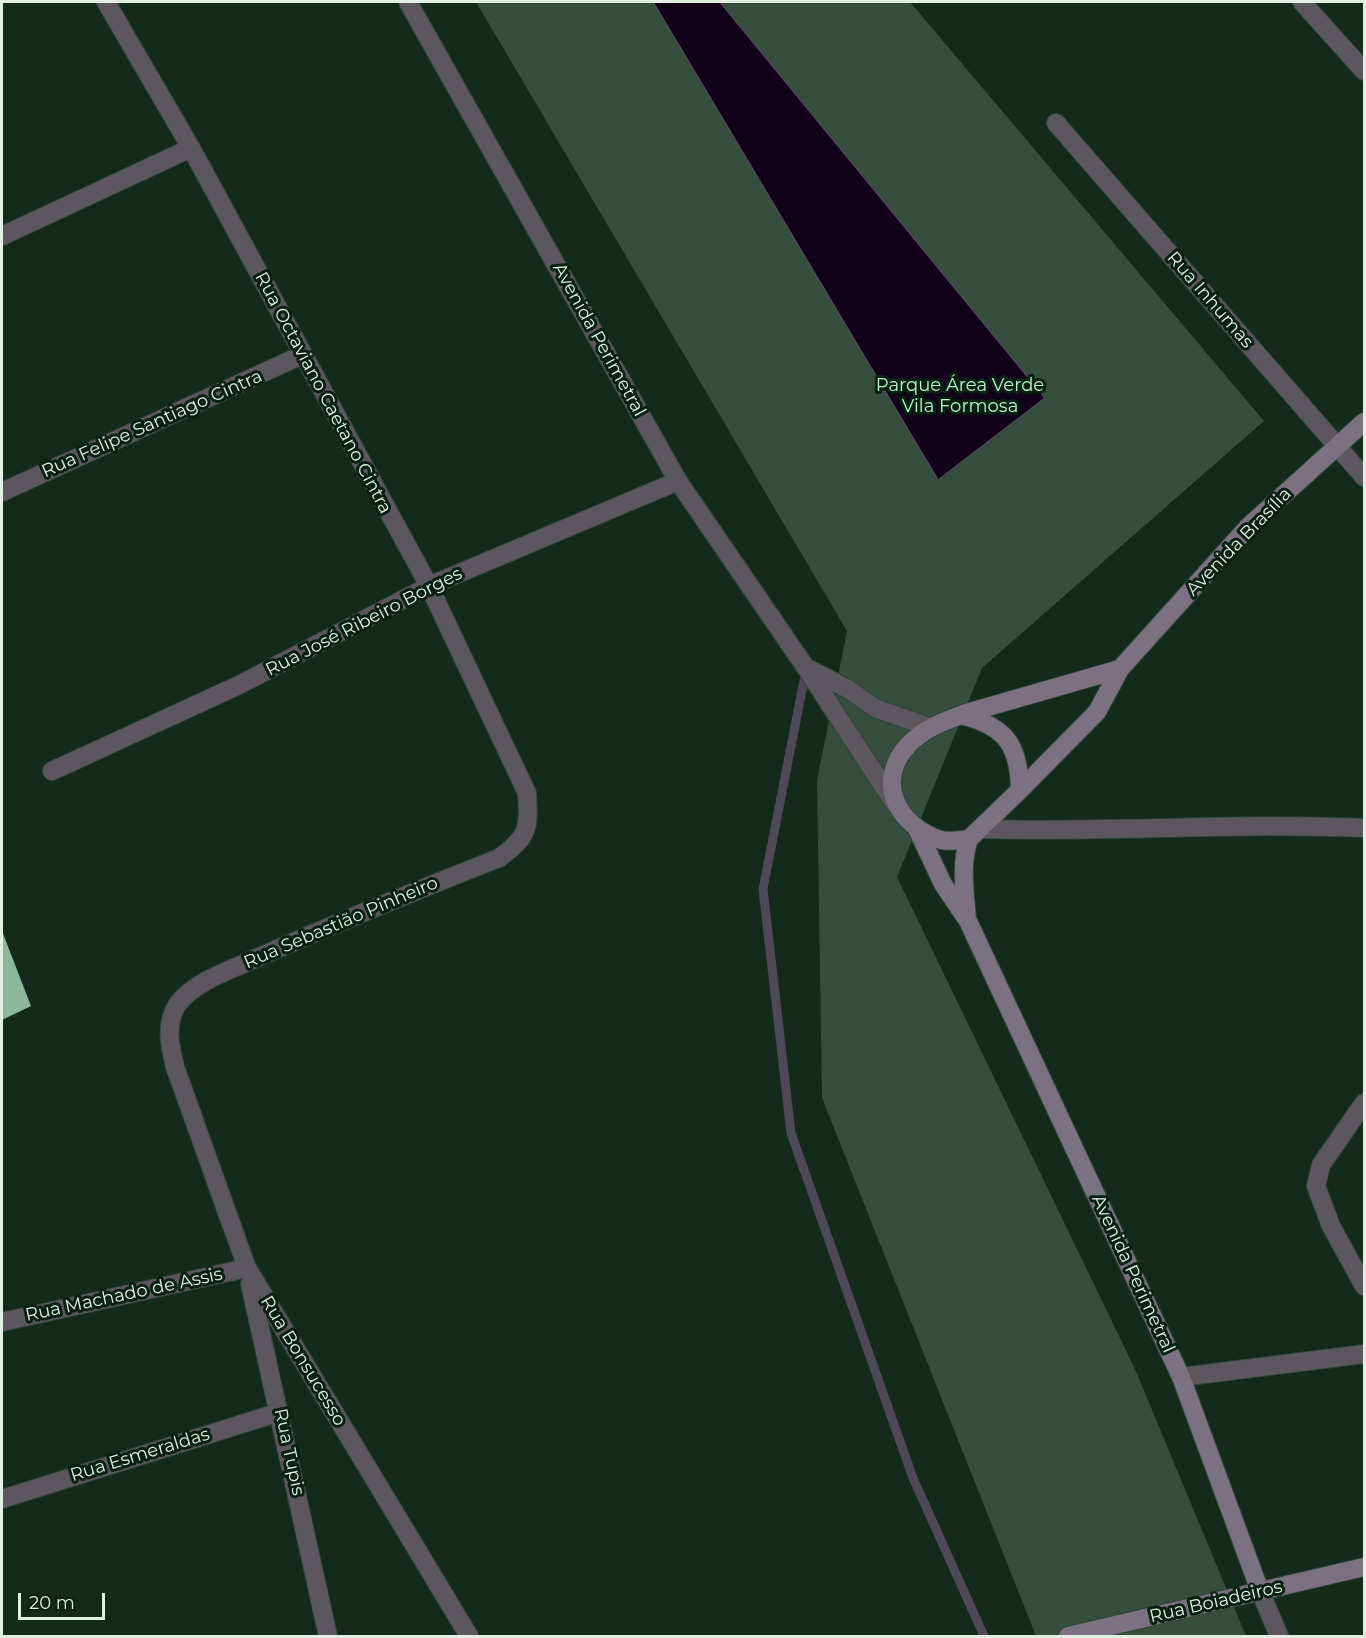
<!DOCTYPE html>
<meta charset="utf-8">
<style>
body{margin:0}
#map{position:relative;width:1366px;height:1638px;overflow:hidden;background:#132a1c;font-family:Montserrat,sans-serif}
canvas{display:block}
.frame{position:absolute;inset:0;border:3px solid #e1efe5;pointer-events:none}
.scale{position:absolute;left:18px;top:1593px;width:87px;height:27px;box-sizing:border-box;border:3px solid #e1efe5;border-top:0;padding-left:8px;font-size:18px;line-height:21px;white-space:nowrap;color:#e1efe5;-webkit-text-stroke:4px #092013;paint-order:stroke}
</style>
<div id="map">
<canvas width="1366" height="1638"></canvas>
<div class="frame"></div>
<div class="scale">20 m</div>
</div>
<script>
const c = document.querySelector('canvas').getContext('2d');
c.lineJoin = 'round';
function fillPath(path, color) { c.fillStyle = color; c.fill(path, 'evenodd'); }
function stroke(path, color, width, dash) { c.strokeStyle = color; c.lineWidth = width; c.lineCap = dash ? 'butt' : 'round'; c.setLineDash(dash || []); c.stroke(path); }
function write(font, color, halo, rows, align = 'center') {
  c.font = font + ' Montserrat,sans-serif'; c.lineWidth = 6; c.setLineDash([]); c.textBaseline = 'middle'; c.strokeStyle = halo; c.fillStyle = color; for (const [text, x, y, turn = 0] of rows) {
    c.save(); c.translate(x, y); c.rotate((+turn || 0) * Math.PI / 180); c.textAlign = isNaN(turn) ? turn : align; if (halo) c.strokeText(text, 0, 0); c.fillText(text, 0, 0); c.restore();
  }
}
const green = new Path2D(`
 M476 2H910L1264 421 982 668 897 877 1135 1369 1246 1636H1036L822 1098 817 780 847 631Z`);
const water = new Path2D(`
 M653 2H720L1045 398 938 480Z`);
const stream = new Path2D(`
 M806 670 763 889 791 1133 913 1478 984 1636`);
const building = new Path2D(`
 M2 931 31 1006 2 1020Z`);
const street = new Path2D(`
 M106 2 191 148 429 586 527 793C529 829 529 836 499 858 418 890 338 922 259 957 233 969 194 981 177 1005 165 1024 170 1047 175 1067L247 1268 469 1636
 M408 2 678 481 806 668 895 804
 M1302 2 1364 71
 M1056 123 1364 477
 M2 236 191 148
 M2 492 302 355
 M807 668 848 689 875 708 929 727
 M52 771 239 685 429 586 678 481
 M982 829C1109 833 1237 822 1364 828
 M1364 1103 1321 1165 1316 1186 1331 1226 1364 1286
 M250 1284 328 1636
 M2 1322 247 1268
 M1181 1377 1364 1354
 M2 1499 280 1412
 M1260 1591 1279 1636`);
const secondary = new Path2D(`
 M963 714 1120 669
 M961 715C1005 726 1019 744 1020 790L969 839C960 840 949 842 941 840 897 826 874 781 909 744 924 729 942 722 961 715Z
 M1020 790 1097 712 1120 669 1248 527 1364 422
 M917 829 943 884 968 921 1181 1377 1260 1591
 M967 919C965 892 960 865 969 839
 M1068 1636 1364 1567`);
const streetNames = [
 ["Rua Inhumas",1210,300,49],
 ["Avenida Perimetral",599,340,61],
 ["Rua Octaviano Caetano Cintra",323,393,62],
 ["Rua Felipe Santiago Cintra",152,424,-24],
 ["Avenida Brasília",1239,542,-46],
 ["Rua José Ribeiro Borges",364,622,-27],
 ["Rua Sebastião Pinheiro",341,923,-23],
 ["Avenida Perimetral",1133,1274,65],
 ["Rua Machado de Assis",124,1295,-12],
 ["Rua Bonsucesso",303,1361,59],
 ["Rua Tupis",289,1452,78],
 ["Rua Esmeraldas",140,1455,-17],
 ["Rua Boiadeiros",1216,1602,-13]
];
const parkNames = [
 ["Parque Área Verde",960,386],
 ["Vila Formosa",960,407]
];
fillPath(green, '#364e3e');
fillPath(water, '#11021a');
stroke(water, '#4f4957', 1.5);
stroke(stream, '#4f4957', 9);
fillPath(building, '#8eb69b');
stroke(street, '#304638', 20);
stroke(secondary, '#304638', 20);
stroke(street, '#5c565f', 18);
stroke(secondary, '#7b7181', 18);
write('18px', '#e1efe5', '#092013', streetNames);
write('18px', '#b4f6ca', '#092013', parkNames);
</script>
